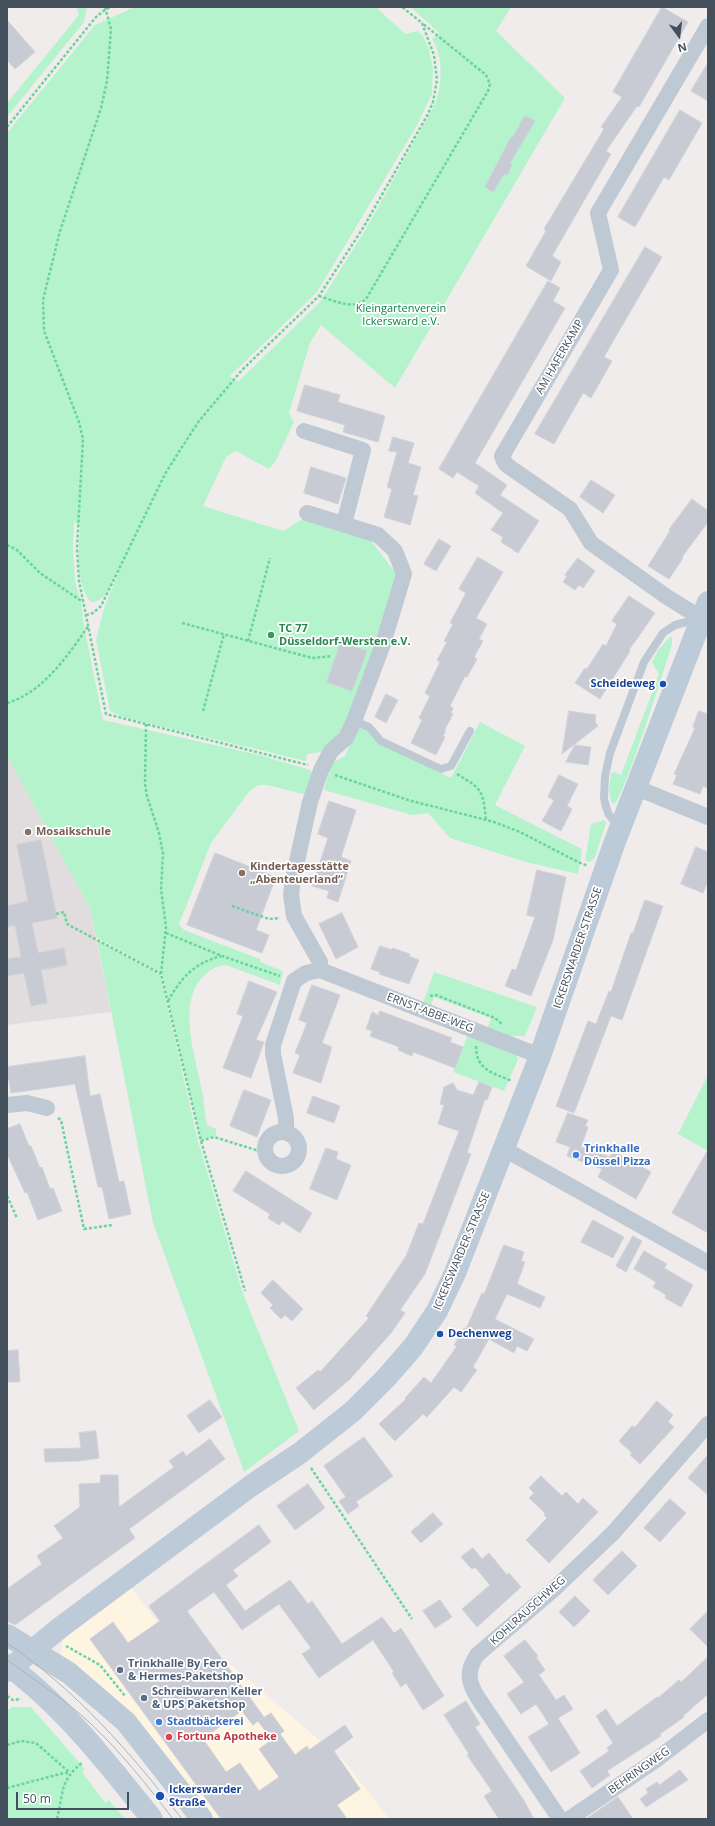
<!DOCTYPE html>
<meta charset="utf-8">
<style>
body{margin:0}
#map{position:relative;width:715px;height:1826px;overflow:hidden;background:#f0ecec;font-family:"Open Sans",sans-serif}
canvas{display:block}
.frame{position:absolute;inset:0;border:8px solid #43505b;pointer-events:none}
.north{position:absolute;left:659px;top:16px;width:40px;height:40px;-webkit-text-stroke:3px #fff;paint-order:stroke;rotate:165deg;font-size:11px;font-weight:700;line-height:16px;text-align:center;color:#43505b}
.north::after{content:'';display:block;margin:auto;width:14px;height:18px;background:#43505b;clip-path:polygon(50% 0,100% 100%,50% 72%,0 100%)}
.scale{position:absolute;left:16px;top:1792px;width:113px;height:18px;box-sizing:border-box;border:2px solid #43505b;border-top:0;padding-left:5px;font-size:12px;line-height:14px;white-space:nowrap;color:#43505b;-webkit-text-stroke:3px #fff;paint-order:stroke}
</style>
<div id="map">
<canvas width="715" height="1826"></canvas>
<div class="frame"></div>
<div class="north">N</div>
<div class="scale">50 m</div>
</div>
<script>
const c = document.querySelector('canvas').getContext('2d');
c.lineJoin = 'round';
function fillPath(path, color) { c.fillStyle = color; c.fill(path, 'evenodd'); }
function stroke(path, color, width, dash) { c.strokeStyle = color; c.lineWidth = width; c.lineCap = dash ? 'butt' : 'round'; c.setLineDash(dash || []); c.stroke(path); }
function write(font, color, halo, rows, align = 'center') {
  c.font = font + ' "Open Sans",sans-serif'; c.lineWidth = 3.5; c.setLineDash([]); c.textBaseline = 'middle'; c.strokeStyle = halo; c.fillStyle = color; for (const [text, x, y, turn = 0] of rows) {
    c.save(); c.translate(x, y); c.rotate((+turn || 0) * Math.PI / 180); c.textAlign = isNaN(turn) ? turn : align; if (halo) c.strokeText(text, 0, 0); c.fillText(text, 0, 0); c.restore();
  }
}
const commercial = new Path2D(`
 M127 1581 202 1685 230 1664 346 1763 389 1819H208L61 1660 63 1629Z`);
const education = new Path2D(`
 M7 756 90 908 111 1012 7 1025Z`);
const green = new Path2D(`
 M76 7H87L84 22 7 117V103L79 15Z
 M135 7H376L405 34 418 31 423 36 429 49 433 69 432 94 417 125 317 292 230 376 238 382 320 302 366 229 435 104C442 84 444 58 432 39L439 33 411 7H511L496 31 565 98 395 388 321 325 310 343 289 413 294 422 275 462 269 469 236 451 226 457 203 506 283 531 303 519 369 538 401 580 344 737 328 751 307 754 306 761 151 724 120 716 110 711 96 640 104 608 119 571 118 570C112 582 107 602 91 602 75 584 79 549 80 526L74 522 73 547 75 581 81 603 84 626 103 720 259 755 310 770 313 774 307 795 268 785H258L248 793 211 843 179 924 184 930 260 959V962L283 971 280 985 226 965C215 966 208 971 201 979 177 1007 197 1062 203 1095 204 1105 205 1115 207 1125L216 1129V1136L201 1140 162 974 96 937 90 908 7 756V133L95 25Z
 M672 635V645C665 666 624 798 614 804L611 802 609 790 611 773 614 772 621 775 659 674 652 662 658 650Z
 M480 722 525 746 495 805 582 849 578 874 526 862 450 838 428 813 412 815 324 790 331 764 345 756 358 726 370 731 384 745 451 778Z
 M604 820 606 823 595 857 590 862 585 861 591 824Z
 M97 940 160 975 198 1141 242 1291 299 1431 244 1472 153 1223Z
 M434 972 537 1007 525 1036C512 1037 500 1034 487 1030L491 1018 434 997 430 1008 422 1006Z
 M468 1035 516 1054 518 1059 504 1091 453 1072Z
 M708 1075V1151L678 1134Z
 M12 1707H31L85 1769 82 1772 105 1803 109 1800 125 1819H7V1711Z`);
const building = new Path2D(`
 M662 7 688 22 639 107 637 106 606 151 611 154 552 256 561 262 551 281 526 266 546 231 544 229 604 129 601 127 622 97 613 92Z
 M7 20 35 52 15 69 7 60Z
 M708 63V101L691 91Z
 M680 110 702 123 669 180 664 177 635 227 618 217Z
 M525 116 535 121 510 163 512 165 507 175 504 174 493 192 485 187 511 137 512 138Z
 M645 247 662 257 604 357 612 361 591 398 583 393 554 444 535 434Z
 M548 281 560 288 553 301 565 308 475 463 507 485 500 495 539 521 518 553 501 542 503 537 491 530 503 513 475 493 479 486 457 472 453 478 439 469Z
 M305 385 340 395 338 402 385 416 378 442 343 432 345 425 297 411Z
 M393 437 414 443 408 463 421 467 413 495 418 496 410 525 384 517 392 489 387 487 397 452 389 451Z
 M311 467 346 478 338 504 304 493Z
 M591 480 615 495 603 513 580 497Z
 M692 499 708 511V522L682 557 683 558 669 579 648 566 670 531 669 530Z
 M439 539 451 546 436 571 424 564Z
 M478 557 503 572 476 618 487 624 479 639 483 641 474 657 477 659 467 677 465 676 450 706 453 708 451 713 453 714 444 731H446L443 736 445 737 436 755 411 743 422 720 419 718 430 696 425 693 440 662 437 660 447 642 444 641 453 624 450 623 466 593 459 589Z
 M578 558 595 571 583 588 579 585 575 590 563 582 567 576 565 575Z
 M629 596 655 613 629 650 630 651 600 699 575 683 585 668 587 669 603 644 606 646 617 624 612 621Z
 M341 642 367 651 352 691 327 682Z
 M386 694 398 700 386 723 375 717Z
 M569 711 596 715 595 722 598 726 562 754Z
 M699 711 708 714V788L703 786 700 794 673 784 677 775 674 774 690 739 695 728 693 727Z
 M575 745 591 747 588 765 566 762Z
 M559 775 578 784 567 806 572 809 561 831 542 821 554 800 548 797Z
 M329 801 356 810 341 857 351 861 338 902 327 898 329 891 312 886 328 838 318 834Z
 M41 840 57 918 32 923 38 953 64 948 67 965 41 970 47 1003 31 1006 24 973 7 976V959L21 957 15 925 7 927V906L28 901 17 845Z
 M696 847 708 852V881L703 893 681 884Z
 M215 853 276 877 256 930 269 935 262 953 187 925Z
 M537 870 566 877 553 940 531 996 505 986 512 969 516 970 535 917 527 915Z
 M645 900 663 906 622 1020 611 1016 574 1113 556 1106 588 1021 596 1024 609 991 611 992 631 933H633Z
 M342 913 358 947 336 959 319 924Z
 M380 946 392 950V948L410 954 409 956 419 960 409 984 379 974 380 972 371 969Z
 M249 981 277 992 256 1040 264 1042 251 1078 223 1068 243 1016 237 1014Z
 M312 985 340 995 322 1043 332 1047 321 1083 293 1073 300 1055 295 1053 307 1023 299 1020Z
 M380 1011 452 1038 450 1042 463 1047 455 1068 413 1052 412 1056 398 1050 399 1047 370 1036 372 1031 366 1029 372 1012 378 1015Z
 M85 1056 90 1096 100 1094 119 1182 124 1181 131 1214 109 1219 102 1187H98L75 1084 11 1093 9 1080H7V1067Z
 M479 1082 492 1087 487 1100 485 1099 467 1153 471 1154 425 1274 400 1310 405 1313 391 1333 350 1379 314 1410 296 1388 318 1370 320 1372 369 1318 366 1316 406 1256 419 1223 423 1224 459 1131 438 1124 444 1105 440 1104 444 1087 453 1083 457 1090 473 1095Z
 M244 1090 271 1100 257 1137 230 1126Z
 M313 1096 340 1106 334 1123 307 1113Z
 M568 1113 588 1120 585 1126 588 1127 581 1147 610 1157 613 1151 651 1172 636 1199 598 1177 602 1169 567 1156 570 1147 556 1142Z
 M20 1124 29 1146H31L40 1168 42 1167 50 1189 53 1188 62 1211 38 1220 27 1192 25 1193 7 1154V1129Z
 M326 1148 338 1152 336 1159 351 1165 337 1200 310 1189Z
 M708 1150V1233L672 1213Z
 M246 1171 312 1213 300 1233 282 1221 279 1225 268 1218 270 1214 233 1191Z
 M593 1220 624 1237 613 1258 581 1242Z
 M633 1236 642 1241 626 1272 616 1266Z
 M504 1245 524 1252 521 1261 525 1262 517 1284 545 1297 540 1308 507 1294 495 1319 534 1339 527 1351 517 1346 514 1353 489 1339 473 1367 477 1370 461 1392 454 1387 427 1417 423 1414 395 1441 379 1424 406 1399 405 1398 424 1377 431 1383 457 1346 454 1345 464 1328 466 1329 482 1293 484 1294Z
 M644 1251 667 1264 664 1268 693 1285 681 1307 665 1298 666 1295 653 1287 656 1282 634 1269Z
 M273 1280 303 1309 292 1321 285 1315 281 1319 270 1308 273 1305 261 1293Z
 M18 1350 20 1382H7V1351Z
 M210 1400 222 1417 199 1433 187 1416Z
 M657 1401 673 1415 668 1422 674 1427 640 1464 630 1455 632 1453 619 1441 632 1426 635 1427Z
 M96 1431 99 1458 79 1461 45 1462 44 1449 81 1448 79 1433Z
 M364 1437 393 1476 356 1502 359 1506 348 1514 339 1501 346 1497 324 1466Z
 M210 1439 225 1459 129 1529 135 1538 15 1625 7 1621V1589L42 1564 37 1556 63 1538 54 1526 80 1507 79 1484 100 1483 101 1475H118L119 1507 174 1467 169 1461 183 1451 186 1456Z
 M708 1455V1495L688 1478Z
 M541 1476 562 1496 566 1492 578 1504 583 1498 598 1512 549 1563 526 1540 547 1518 544 1515 545 1513 529 1498 534 1493 529 1488Z
 M308 1484 325 1508 295 1530 277 1506Z
 M670 1499 686 1513 660 1542 644 1528Z
 M433 1513 443 1524 421 1543 411 1532Z
 M259 1525 271 1542 233 1570 238 1576 226 1585 245 1611 290 1580 308 1604 312 1601 342 1644 382 1617 394 1633 401 1628 444 1696 423 1710 406 1683 401 1687 392 1673 394 1672 373 1640 319 1678 302 1654 311 1648 279 1604 242 1630 214 1592 187 1611 264 1717 258 1721 271 1713 284 1731 280 1734 295 1755 307 1746 309 1750 345 1725 353 1737 334 1751 360 1789 337 1805 347 1819H221L90 1639 113 1622 128 1643 160 1621 149 1606ZM242 1711 253 1725 258 1721 272 1740 259 1749 279 1777 259 1791 240 1763 226 1772 203 1739Z
 M473 1548 482 1559 489 1553 507 1575 509 1573 521 1587 477 1627 462 1609 490 1585 475 1567 472 1569 461 1557Z
 M622 1551 637 1566 608 1595 593 1580Z
 M575 1596 590 1611 574 1627 559 1612Z
 M440 1600 452 1617 435 1628 423 1611Z
 M708 1611V1647L690 1629Z
 M525 1640 538 1656 536 1657 545 1670 539 1675 556 1700 564 1695 573 1709 558 1718 580 1753 551 1772 528 1737 549 1724 536 1704 521 1714 507 1694 524 1682 504 1656Z
 M708 1657V1694L683 1716 684 1717 660 1734 661 1736 607 1771 610 1775 592 1788 580 1771 609 1751 607 1748 613 1743 596 1716 606 1709 617 1726 657 1697 658 1698 679 1680 681 1682Z
 M466 1701 480 1724 475 1727 523 1799 534 1819H499L484 1796 492 1791 467 1755 469 1754 444 1715Z
 M680 1770 688 1780 646 1807 640 1799 648 1793 646 1789 657 1782 659 1785Z
 M618 1797 633 1819H586Z`);
const path = new Path2D(`
 M105 7 111 29 107 81 101 108 60 231 43 300 44 331 79 422 83 439 77 548 79 581 106 714 308 765
 M7 127 96 17 106 9 111 7
 M319 296C333 300 354 311 366 299L488 91 490 84 486 75 422 23
 M7 545 17 550 40 573 83 602
 M86 615 93 613 101 606 165 474 182 447 199 421 242 370 319 296 363 228 428 114 433 102 437 80 434 55 422 23 402 7
 M182 623 312 658 332 656
 M248 641 270 558
 M7 703C44 692 68 655 89 625
 M203 711 224 634
 M146 724 145 784 147 796 159 833 163 854 161 889 166 927 161 974 201 1141 245 1291
 M457 774C482 789 483 790 486 820
 M335 775 408 800 494 822 520 832 578 862 588 866
 M232 906 269 919 280 918
 M56 914 64 912 67 924 161 974
 M166 933 222 956 280 976
 M430 996 436 995 495 1018 502 1024
 M168 1001C182 977 193 964 221 956
 M476 1046C476 1070 493 1073 512 1081
 M58 1118 61 1120 84 1229 113 1225
 M201 1141 214 1137 256 1150 265 1147
 M7 1196 17 1218
 M311 1468 412 1619
 M66 1646 100 1665 125 1696
 M7 1696 13 1700 21 1699
 M7 1745 21 1741 36 1743 70 1773
 M7 1788 64 1773H69
 M57 1819C64 1792 59 1781 83 1762`);
const lane = new Path2D(`
 M354 721 369 727 381 741 441 769 451 766 470 731
 M619 826 609 815 606 807 604 798 605 776 610 753 644 662 663 633 675 625 699 619`);
const street = new Path2D(`
 M304 431 363 450 344 524
 M701 618 667 597 591 543 570 509 508 466 505 463 502 456 611 270 598 213 708 26
 M637 788 708 817
 M320 970 540 1056
 M7 1105 27 1103 47 1108
 M265 1149a17 17 0 1 1 34 0a17 17 0 1 1-34 0Z
 M286 1132V1118L273 1054V1045L294 981 306 973 320 970V962L294 916 291 895 293 879 310 802 321 770 331 751 346 738 354 721 382 647 404 574 395 551 378 535 307 513
 M504 1149 708 1263
 M560 1819 478 1698C468 1682 466 1672 477 1655L553 1590 613 1533 708 1424
 M569 1819 656 1760 708 1720`);
const secondary = new Path2D(`
 M7 1635 69 1673 126 1722 202 1819
 M7 1665C62 1704 110 1766 152 1819
 M7 1671 61 1627 252 1485 300 1453 353 1411 386 1378 413 1347 437 1311 455 1273 540 1056 614 844 708 602`);
const tram = new Path2D(`
 M7 1643C76 1690 131 1753 182 1819
 M7 1660C35 1680 64 1699 90 1723 121 1752 147 1785 173 1819`);
const markers = [
 [271,635,4,"#2e9e5b"],
 [663,684,4,"#1a4fb4"],
 [28,832,4,"#8d6e63"],
 [242,873,4,"#8d6e63"],
 [576,1155,4,"#3f7fe0"],
 [440,1334,4,"#1a4fb4"],
 [120,1670,4,"#5c6f8a"],
 [144,1698,4,"#5c6f8a"],
 [159,1722,4,"#3f7fe0"],
 [169,1737,4,"#e0444e"],
 [160,1796,5,"#1a4fb4"]
];
const parkNames = [
 ["Kleingartenverein",401,309],
 ["Ickersward e.V.",401,322]
];
const streetNames = [
 ["AM HAFERKAMP",560,357,-60],
 ["ICKERSWARDER STRASSE",578,948,-71],
 ["ERNST-ABBE-WEG",430,1013,21],
 ["ICKERSWARDER STRASSE",462,1251,-67],
 ["KOHLRAUSCHWEG",528,1611,-42],
 ["BEHRINGWEG",639,1771,-35]
];
const leisureNames = [
 ["TC 77",279,629],
 ["Düsseldorf-Wersten e.V.",279,642]
];
const transitNames = [
 ["Scheideweg",655,684,"right"],
 ["Dechenweg",448,1334],
 ["Ickerswarder",169,1790],
 ["Straße",169,1803]
];
const educationNames = [
 ["Mosaikschule",36,832],
 ["Kindertagesstätte",250,867],
 ["„Abenteuerland“",250,880]
];
const shopNames = [
 ["Trinkhalle",584,1149],
 ["Düssel Pizza",584,1162],
 ["Stadtbäckerei",167,1722]
];
const serviceNames = [
 ["Trinkhalle By Fero",128,1664],
 ["& Hermes-Paketshop",128,1677],
 ["Schreibwaren Keller",152,1692],
 ["& UPS Paketshop",152,1705]
];
const healthNames = [
 ["Fortuna Apotheke",177,1737]
];
fillPath(commercial, '#fdf5e2');
fillPath(education, '#e1ddde');
fillPath(green, '#b5f3cc');
fillPath(building, '#c8cbd3');
stroke(building, '#d0d2d9', 1);
stroke(path, '#6ad49e', 2.5, [3, 2]);
stroke(lane, '#bec9d4', 8);
stroke(street, '#bec9d4', 16);
stroke(secondary, '#bdcad8', 22);
stroke(tram, '#aeb2b8', 1);
for (const [x, y, r, color] of markers) { const dot = new Path2D(); dot.arc(x, y, r, 0, 2 * Math.PI); c.fillStyle = color; c.fill(dot); stroke(dot, '#fff', 1.5); }
write('11px', '#0e8347', '#fff', parkNames);
write('11px', '#43505b', '#fff', streetNames);
write('bold 11px', '#27864d', '#fff', leisureNames, 'left');
write('bold 11px', '#164399', '#fff', transitNames, 'left');
write('bold 11px', '#785e54', '#fff', educationNames, 'left');
write('bold 11px', '#366cbe', '#fff', shopNames, 'left');
write('bold 11px', '#4e5e75', '#fff', serviceNames, 'left');
write('bold 11px', '#be3a42', '#fff', healthNames, 'left');
</script>
